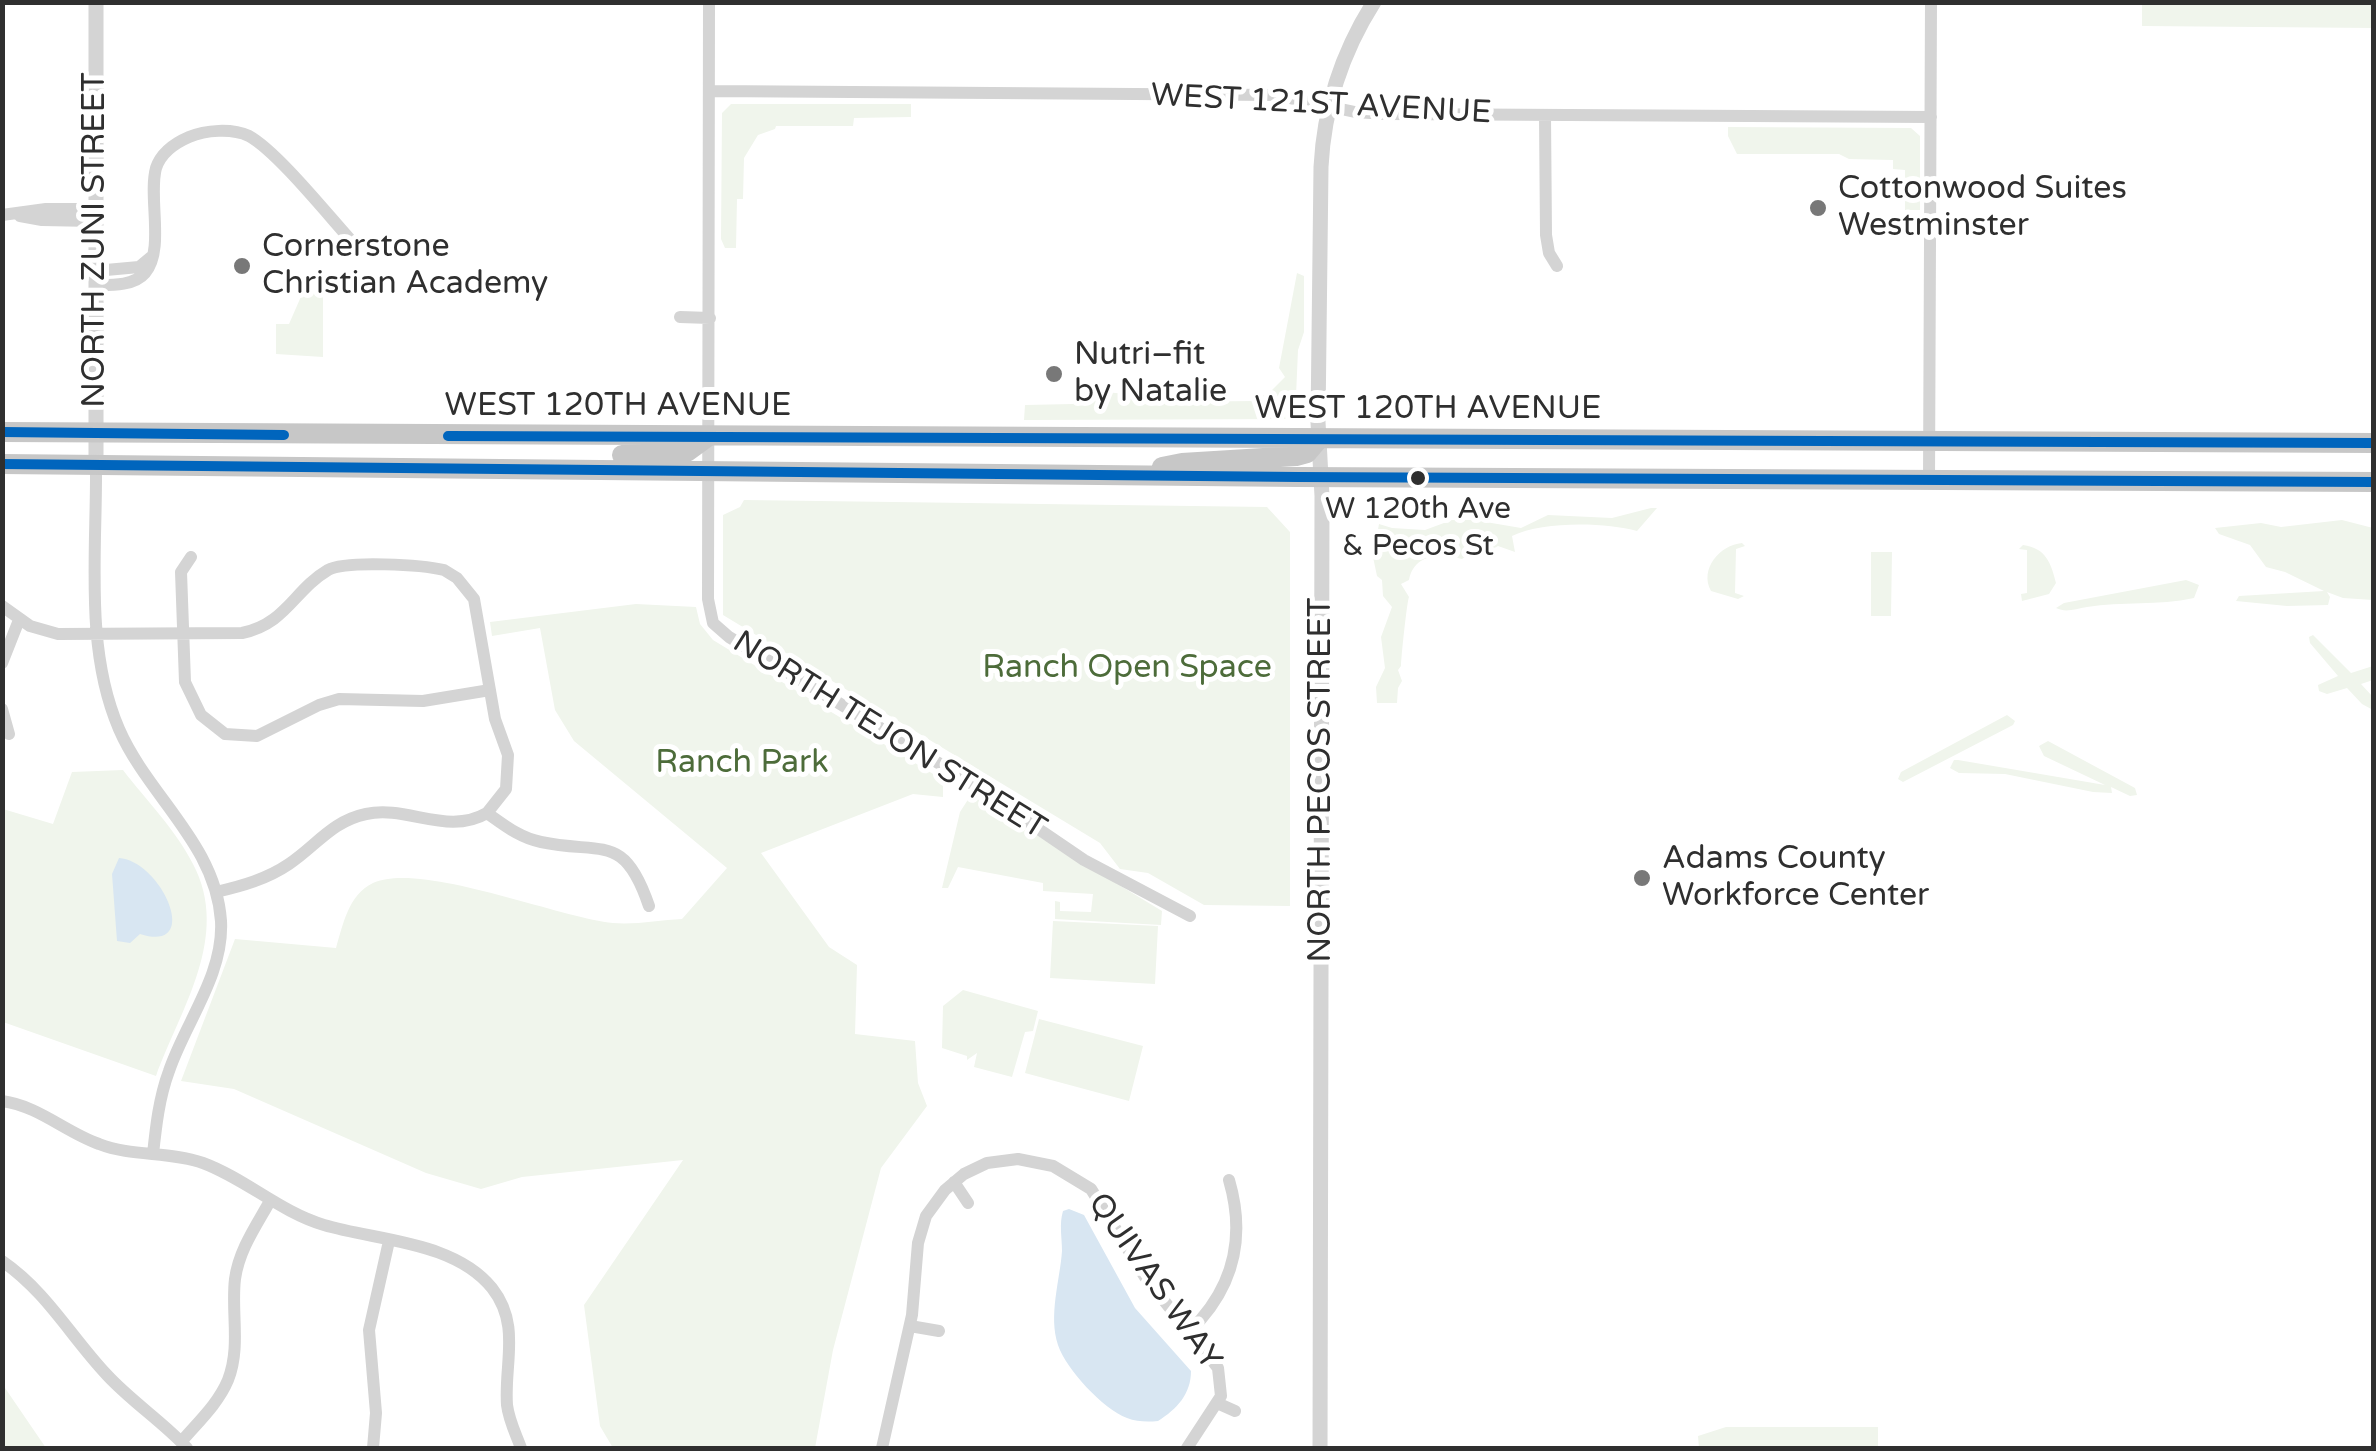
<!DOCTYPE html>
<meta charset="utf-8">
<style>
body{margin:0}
#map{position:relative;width:2376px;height:1451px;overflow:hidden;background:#fff;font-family:"Varela Round",sans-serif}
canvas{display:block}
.frame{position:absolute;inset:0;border:5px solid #2f2f2f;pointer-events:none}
</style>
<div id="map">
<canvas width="2376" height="1451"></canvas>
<div class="frame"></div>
</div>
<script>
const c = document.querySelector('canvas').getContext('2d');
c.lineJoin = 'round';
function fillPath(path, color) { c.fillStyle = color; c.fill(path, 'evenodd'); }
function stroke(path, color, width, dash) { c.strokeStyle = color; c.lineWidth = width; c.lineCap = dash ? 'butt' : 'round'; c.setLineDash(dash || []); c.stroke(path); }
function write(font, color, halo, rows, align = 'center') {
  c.font = font + ' "Varela Round",sans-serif'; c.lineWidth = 10; c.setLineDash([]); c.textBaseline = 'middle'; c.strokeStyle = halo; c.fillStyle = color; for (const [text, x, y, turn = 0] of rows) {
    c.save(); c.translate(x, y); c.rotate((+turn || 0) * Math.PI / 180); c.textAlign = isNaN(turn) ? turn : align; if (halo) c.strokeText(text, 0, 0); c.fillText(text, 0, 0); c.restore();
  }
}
const green = new Path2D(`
 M2142 3H2373V28L2142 26Z
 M731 104H911V117L854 118 853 126H776L775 129 758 135 744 158 743 199H737L736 248H725L721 239 722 113Z
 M1728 127 1911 128 1920 136V210H1905V170L1893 169V160L1849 159 1839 154H1737L1728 136Z
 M1297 273 1304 276V332L1298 350 1295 419 1024 420 1025 405 1073 404 1085 391C1115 391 1136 398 1166 393L1170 402 1253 401 1270 392 1285 377 1279 368Z
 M303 292H323V357L276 354V324H289Z
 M744 500 1267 507 1290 532V906L1204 905 1148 873 1120 869 1100 843 723 615V515L740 507Z
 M1651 508H1657L1637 531C1605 522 1542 521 1512 536L1515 552 1498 546 1487 552 1474 551 1462 559C1439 553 1414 554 1409 580L1401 584 1409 597C1407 601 1401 659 1401 666L1398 670 1402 681 1398 688 1397 703H1377L1376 687 1385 668 1381 637 1392 607 1383 596 1382 580 1377 576 1373 557 1379 524 1392 528 1425 530 1452 520H1474L1521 528 1548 515 1612 518Z
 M2342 520 2373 528V600L2343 598 2327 592 2330 597 2328 605 2287 606 2236 601 2239 596 2324 591 2285 572 2266 567 2250 545 2219 534 2215 528 2261 523 2281 527Z
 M1742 543 1745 546 1736 549 1735 593 1744 596 1738 599 1711 591C1699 569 1720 545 1742 543Z
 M2023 545C2046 548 2051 563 2056 583L2049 594 2022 601 2021 594 2027 593V550L2019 549Z
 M1871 552H1892L1891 616H1871Z
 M2186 580 2199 585 2194 598C2158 606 2122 601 2087 607 2075 609 2066 613 2056 608L2064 603Z
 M636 604 696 607 700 624 713 640 943 780V797L913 794 761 853 829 947 857 965 855 1034 915 1041 918 1083 927 1106 881 1168 833 1350 815 1448H613L600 1426 584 1305 683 1160 522 1177 481 1189 426 1173 234 1089 181 1081 235 939 336 948C343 925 348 895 373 883 420 861 557 917 613 923 635 925 660 920 682 919L727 868 574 741 555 710 540 628 492 636 490 622Z
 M2313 635 2351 673 2373 666V680L2361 684 2373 697V710L2362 704 2347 688 2327 694 2319 691 2318 685 2338 676 2310 643 2309 637Z
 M2007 715 2015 721 2013 725 1903 782 1898 779 1901 772Z
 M2048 741 2135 788 2137 795 2130 796 2111 787 2112 793 2093 792 2005 774 1959 773 1950 768 1954 760H1958L2105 785 2044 756 2039 746Z
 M123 770C146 800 176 830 193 864 231 936 181 1008 156 1076L3 1022V809L53 824 72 772Z
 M974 797 1162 911 1161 925 1055 919V901L1060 902V911L1091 912 1093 894 1043 891V883L958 867 948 888H942L960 812 969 798Z
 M1053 921 1158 926 1155 984 1050 978Z
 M963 990 1038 1011 1033 1031 1025 1032 1012 1077 974 1067 977 1053 967 1060V1056L942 1048 943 1006Z
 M1039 1019 1143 1046 1129 1101 1025 1073Z
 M2 1385H3L46 1448H3Z
 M1726 1427H1878V1448H1699L1698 1436Z`);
const water = new Path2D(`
 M119 858C162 861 203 954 140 934L130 943 117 941 112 874Z
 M1069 1209 1084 1215 1135 1308 1191 1371C1191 1394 1177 1409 1158 1421 1148 1422 1137 1422 1127 1418 1103 1409 1066 1369 1058 1345 1048 1316 1060 1280 1062 1251 1062 1237 1059 1224 1063 1211Z`);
const minor = new Path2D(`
 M709 2 708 599 713 623 729 637 965 779 1084 860 1190 916
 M711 91 1275 95 1355 112 1386 114 1931 117
 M1545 115 1546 235 1549 253 1557 266
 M2 215 46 209H94
 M20 216 42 220 94 221
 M95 271 139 267 151 257
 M95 285C111 285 134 286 145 273 165 250 148 197 156 168 161 153 175 143 189 137 205 130 232 128 249 136 278 152 331 219 356 246
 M680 317 710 318
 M96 464C97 551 84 648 119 729 148 796 216 844 221 921 224 975 185 1023 169 1071 159 1098 156 1126 153 1154
 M1929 479 1931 2
 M191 557 181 572 185 682 201 715 225 734 257 736 319 705 339 699 423 701 490 690
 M2 606 30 626 58 634 242 633C286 624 294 590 328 570 346 560 423 565 444 570L457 578 474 599 495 719 508 755 506 789 487 813
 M2 663 19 620
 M2 709 9 734
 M216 892C242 886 267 879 289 864 316 846 332 821 366 814 407 805 448 836 487 813 504 825 520 838 541 842 603 855 624 832 649 906
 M2 1101C39 1106 65 1132 99 1144 132 1157 169 1151 203 1163 246 1179 280 1212 324 1225 378 1241 454 1241 492 1288 521 1325 504 1363 507 1405 509 1421 516 1434 521 1448
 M954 1182 968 1203
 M2 1261C47 1292 71 1337 107 1375 132 1402 163 1422 187 1448
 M910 1326 939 1331
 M1190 1331C1234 1288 1246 1238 1229 1180
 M1217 1403 1235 1411
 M181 1442C198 1422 218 1404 228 1380 241 1347 231 1312 235 1279 239 1250 256 1226 270 1201
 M373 1448 376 1413 369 1330 389 1241
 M882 1448 912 1315 918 1243 926 1216 945 1190 964 1174 987 1163 1018 1159 1053 1166 1091 1189 1145 1277 1218 1368 1221 1396 1187 1448`);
const tertiary = new Path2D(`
 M96 464V2
 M1320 1448 1322 496 1318 422 1321 167C1324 107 1341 54 1374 2`);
const primary = new Path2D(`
 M2 432 2374 443
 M622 455 687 452 709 436
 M2 464 1298 477 2374 482
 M1162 467 1182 463 1296 456 1307 453 1318 440`);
const bus1 = new Path2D(`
 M2 432 284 435
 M448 436 2374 443
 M2 464 1298 477 2374 482`);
const markers = [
 [1818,208,10,"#787878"],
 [242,266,10,"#787878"],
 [1054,374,10,"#787878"],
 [1418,478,9,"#2f2f2f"],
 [1642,878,10,"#787878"]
];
const busNames = [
 ["W 120th Ave",1418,510],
 ["& Pecos St",1418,547]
];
const streetNames = [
 ["WEST 121ST AVENUE",1321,105,3],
 ["NORTH ZUNI STREET",96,240,-90],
 ["WEST 120TH AVENUE",618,407],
 ["WEST 120TH AVENUE",1428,410],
 ["NORTH TEJON STREET",889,736,32],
 ["NORTH PECOS STREET",1322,780,-90],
 ["QUIVAS WAY",1154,1282,55]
];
const poiNames = [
 ["Cottonwood Suites",1838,190],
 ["Westminster",1838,227],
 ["Cornerstone",262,248],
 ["Christian Academy",262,285],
 ["Nutri–fit",1074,356],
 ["by Natalie",1074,393],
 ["Adams County",1662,860],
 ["Workforce Center",1662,897]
];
const parkNames = [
 ["Ranch Open Space",1127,669],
 ["Ranch Park",742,764]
];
fillPath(green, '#f0f5ec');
fillPath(water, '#d8e6f2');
stroke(minor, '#d4d4d4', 12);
stroke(tertiary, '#d4d4d4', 15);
stroke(primary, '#c7c7c7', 20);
stroke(bus1, '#0065bd', 10);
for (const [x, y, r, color] of markers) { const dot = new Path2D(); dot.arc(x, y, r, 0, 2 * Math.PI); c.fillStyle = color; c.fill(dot); stroke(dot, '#fff', 4); }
write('30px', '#2f2f2f', '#fff', busNames);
write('32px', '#2f2f2f', '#fff', streetNames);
write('32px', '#2f2f2f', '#fff', poiNames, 'left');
write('32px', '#4d6c3a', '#fff', parkNames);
</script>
